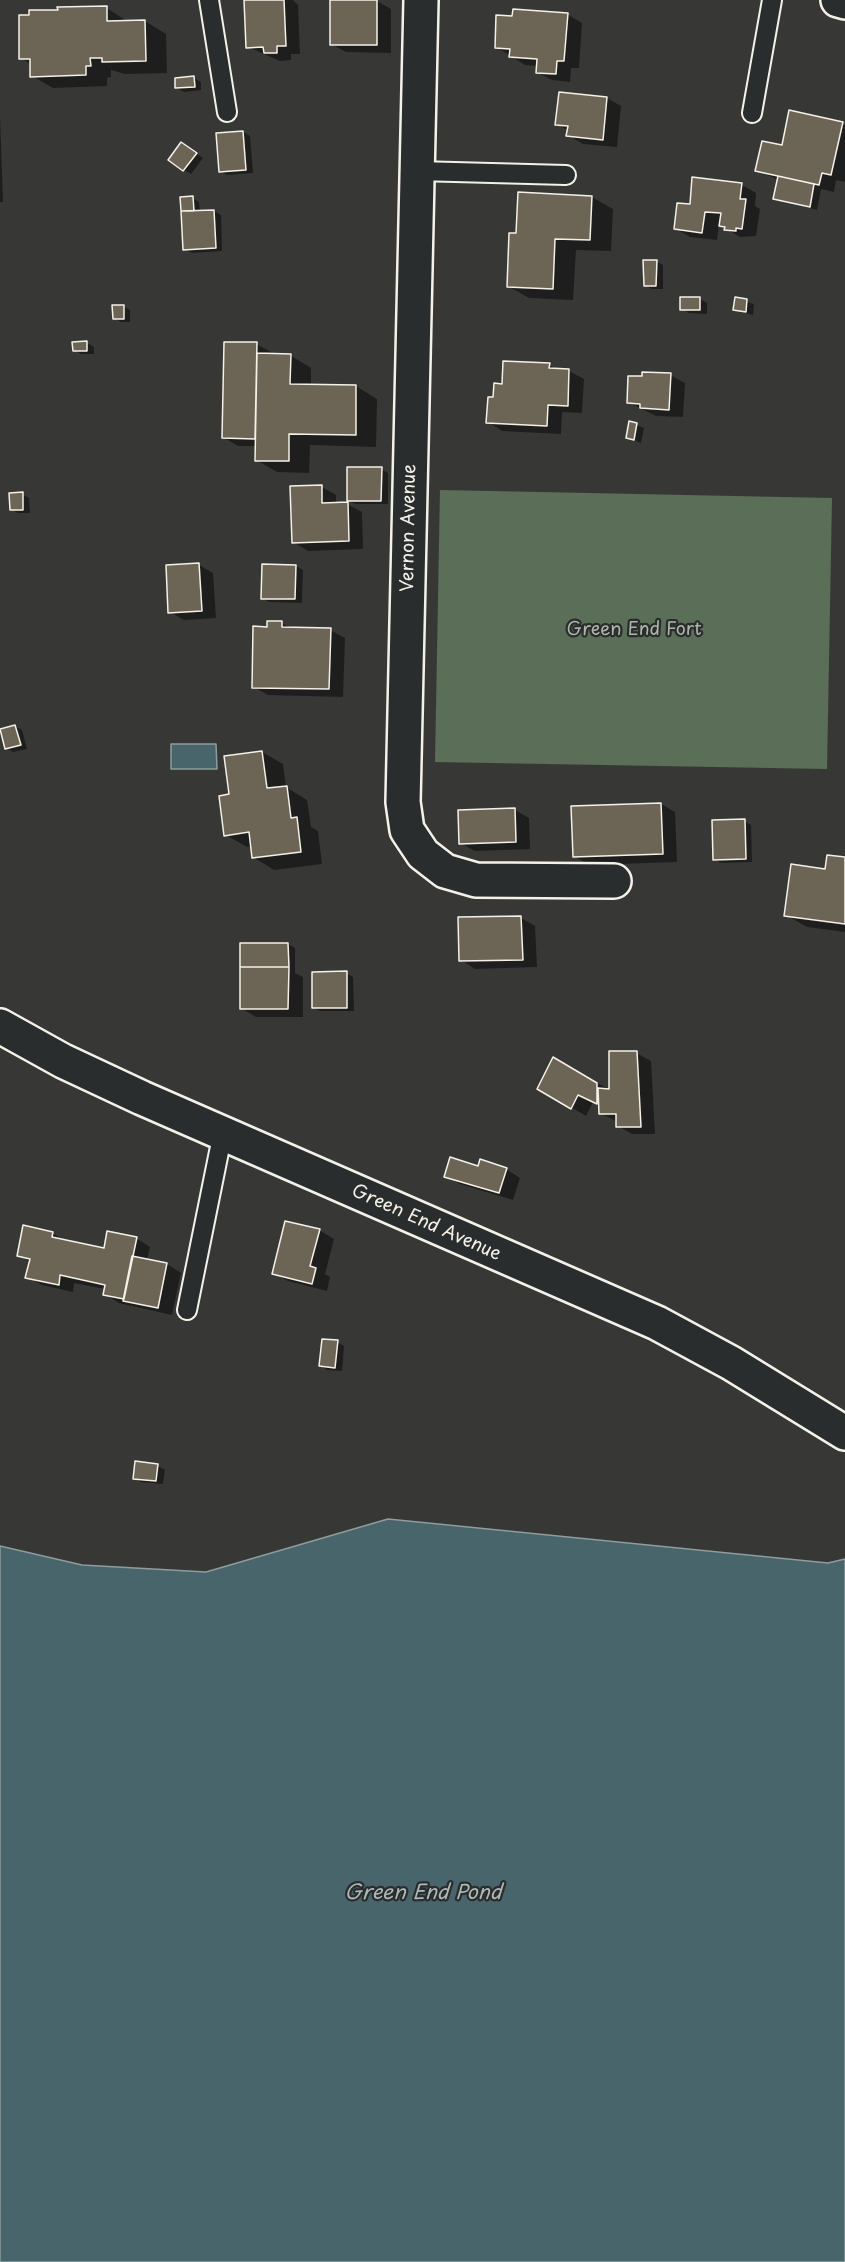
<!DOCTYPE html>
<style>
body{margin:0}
canvas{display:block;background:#373836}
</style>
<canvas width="845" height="2262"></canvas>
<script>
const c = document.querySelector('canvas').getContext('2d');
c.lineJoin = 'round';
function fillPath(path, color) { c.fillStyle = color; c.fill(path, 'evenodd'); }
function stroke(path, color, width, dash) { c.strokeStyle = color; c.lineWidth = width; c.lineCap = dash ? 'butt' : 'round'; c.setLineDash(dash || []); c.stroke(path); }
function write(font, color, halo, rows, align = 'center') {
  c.font = font + ' "Playpen Sans",sans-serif'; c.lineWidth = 4.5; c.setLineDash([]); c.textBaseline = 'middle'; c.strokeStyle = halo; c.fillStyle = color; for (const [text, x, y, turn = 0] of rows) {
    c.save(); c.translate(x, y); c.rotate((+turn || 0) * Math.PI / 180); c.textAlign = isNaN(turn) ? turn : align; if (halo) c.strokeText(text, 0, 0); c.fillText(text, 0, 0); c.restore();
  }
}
const green = new Path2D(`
 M440 490 832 498 827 769 435 762Z`);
const water = new Path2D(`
 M171 744H216L217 769H171Z
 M388 1519 828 1563 845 1559V2262H0V1546L82 1565 206 1572Z`);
const shadow = new Path2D(`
 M246 0H293L298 5 300 54H291V60L280 61 248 47Z
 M377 1 391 9V53L346 52 331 44Z
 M107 8 128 22 145 21 166 34 167 73 125 74 111 70V77L107 78V86L53 88 32 76V65L21 58Z
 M567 14 582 23 579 68H571L570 82 552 80 537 72 538 66 525 65 496 47Z
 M194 78 201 82V90L184 92 177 88Z
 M560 94 607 98 621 106 617 147 583 144 568 135 569 131 557 124Z
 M0 115 3 202H0Z
 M842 123 845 125V182L836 180 834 192 821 189 817 210 774 198 778 180 757 170 783 147Z
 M243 132 250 136 253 173 227 175 220 171 217 134Z
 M188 148 203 158 191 174 184 170Z
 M742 185 756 193 755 206 760 209 756 236 740 237 719 224 717 240 690 237 675 228Z
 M592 197 613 209 611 251 576 250 573 300 529 298 508 286 517 235Z
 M192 198 199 202 200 212 214 211 221 215 222 251 192 253 184 249Z
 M656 261 663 265V289H652L645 285Z
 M700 299 707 303V314L689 313 682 309Z
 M736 299 754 304 753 315 735 310Z
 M123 306 130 310V322H121L114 318Z
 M87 343 94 347V354H81L74 350Z
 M256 344 271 352V355H290L311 368V386H356L377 399 376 447 310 445 309 473 277 472 256 460 257 446H238L223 437Z
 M549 365 558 370 569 371 584 379 582 413 562 412 561 434 502 431 488 422 495 399 503 385Z
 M670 375 685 383 683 417 656 416 628 402Z
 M631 423 644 428 641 443 628 438Z
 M381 469 388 473V504H355L348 500Z
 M322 487 336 495V504H347L362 512 363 549 308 551 293 542Z
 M22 494 29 498 30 513H18L11 509Z
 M199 565 213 573 216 618 184 620 170 612Z
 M296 566 303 570 302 603 269 602 262 598Z
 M268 623H282L292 629 330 630 345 638 343 697 268 695 254 687Z
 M15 726 22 730 27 749 13 752 6 748Z
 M262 752 283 764 286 787 307 800 311 827 318 831 322 864 274 870 253 857 252 846 247 847 226 835 230 795Z
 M661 804 675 812 677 862 589 865 574 856Z
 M515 810 529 818 530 849 475 851 460 843Z
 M744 821 751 825 752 862 721 863 714 859Z
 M845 859V932L807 927 786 915 826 871Z
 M521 918 535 926 537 967 475 969 461 960Z
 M288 944 295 948V973L303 977V1017H256L241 1008Z
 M346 973 353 977 354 1011H320L313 1007Z
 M636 1053 651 1061 655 1134H632L618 1126V1122L600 1113V1106L593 1102 586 1116 539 1088 554 1059 610 1090Z
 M478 1168 506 1169 520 1178 513 1200 460 1184 445 1176Z
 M319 1230 334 1239 325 1274 330 1277 327 1291 288 1281 273 1273Z
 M52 1233 67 1242 105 1249 136 1238 150 1247 147 1260 167 1264 181 1273 172 1315 119 1303 105 1294 106 1289 74 1283 73 1292 42 1285 27 1277 30 1262 18 1255Z
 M337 1342 344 1346 342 1371 327 1370 320 1365Z
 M158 1466 165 1470 163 1484 141 1482 134 1478Z`);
const building = new Path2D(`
 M244 0H284L286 46H277V53H264L263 47 246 48Z
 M330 0H377V45H330Z
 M107 6V21L145 20 146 61 102 62V58H90L91 66H86V75L30 77V59H19V15H29V10H58L57 7Z
 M513 9 568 13 564 61H557L556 74 536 73 537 59 509 57 510 49 495 48 496 15 512 16Z
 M194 76 195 87 175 88V78Z
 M559 92 607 97 603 140 566 136 568 126 555 125Z
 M789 110 843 122 831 175 822 173 819 185 755 171 762 141 782 145Z
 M243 131 246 170 219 172 216 133Z
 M181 142 197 153 183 171 168 160Z
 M778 176 814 184 810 207 773 199Z
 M692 177 742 183 740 199H746L742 229 736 228V231L724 230 725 227 719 226 721 213 705 212 702 233 674 229 677 203 690 204Z
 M518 192 592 196 590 240 555 239 553 289 507 287 509 233H516Z
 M193 196 194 211H181L180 197Z
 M214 210 216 248 183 250 181 211Z
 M643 260H657L656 286H644Z
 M680 297H700V310H680Z
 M735 297 747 299 746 312 733 310Z
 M112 305H124V319H113Z
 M87 341V351H73L72 342Z
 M224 342H257L255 439 222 438Z
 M257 353 291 354 290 384 356 385V435L289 434V461H255Z
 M503 361 550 363 549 368 569 369 568 406 548 405 547 426 486 423 488 397H493L494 383 502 384Z
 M642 372 671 373 669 410 640 408V404L627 403 628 376H642Z
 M629 421 637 423 634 440 626 438Z
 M347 467H382L381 501H347Z
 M322 485V503L348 502 349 541 292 543 290 486Z
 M23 492V510H10L9 493Z
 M199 563 202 611 168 613 166 565Z
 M262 564 296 565 295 599H261Z
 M267 621H282V627L331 628 329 689 252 688 253 626 267 627Z
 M15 725 21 745 5 749 0 729Z
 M262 751 267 788 287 786 291 818 297 817 301 852 252 858 249 832 224 836 219 796 229 794 224 756Z
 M661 803 663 854 573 857 571 806Z
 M515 808 516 842 459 844 458 810Z
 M745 819 746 859 713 860 712 820Z
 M827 855 845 857V924L784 916 791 864 825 869Z
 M521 916 523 960 459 961 458 917Z
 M240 943H288L289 967H240Z
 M240 967H289L288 1009H240Z
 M347 971V1008H312V972Z
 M609 1051H637L641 1127H616V1114H599L598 1088 609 1089Z
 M553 1057 597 1083V1104L578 1095 571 1109 537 1089Z
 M450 1157 478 1166 480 1159 507 1168 499 1193 444 1177Z
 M285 1221 320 1229 310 1266 316 1268 312 1284 272 1274Z
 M23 1225 53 1232 52 1237 104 1248 107 1231 137 1237 124 1299 103 1295 105 1285 60 1275 59 1285 25 1278 30 1259 17 1256Z
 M132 1256 167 1263 158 1308 123 1301Z
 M322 1339 338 1340 335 1368 319 1366Z
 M135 1461 158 1464 156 1481 133 1479Z`);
const lane = new Path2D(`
 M209 0 227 112
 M752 113 772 0
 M417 171 566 175
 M187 1310 223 1132`);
const street = new Path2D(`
 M421 0 403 802 407 830 423 854 445 871 476 880 614 881`);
const secondary = new Path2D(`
 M838 0 845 2
 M0 1026 63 1061 142 1098 657 1323 731 1363 845 1433`);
const streetNames = [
 ["Vernon Avenue",409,528,-89],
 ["Green End Avenue",426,1223,24]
];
const parkNames = [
 ["Green End Fort",634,630]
];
const waterNames = [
 ["Green End Pond",423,1893]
];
fillPath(green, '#5b6e58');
fillPath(water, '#48656b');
stroke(water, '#8d9d9d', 1.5);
fillPath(shadow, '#0007');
fillPath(building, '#6c6454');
stroke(building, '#f4f1e8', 1.5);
stroke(lane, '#f4f1e8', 22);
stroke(street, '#f4f1e8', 38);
stroke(secondary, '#f4f1e8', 38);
stroke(lane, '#2a2d2e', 18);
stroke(street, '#2a2d2e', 33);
stroke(secondary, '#2a2d2e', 33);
write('18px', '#f4f1e8', '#2a2d2e', streetNames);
write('18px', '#afb6a7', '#2a2d2e', parkNames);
write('italic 20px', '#afb9b6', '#2a2d2e', waterNames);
</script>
